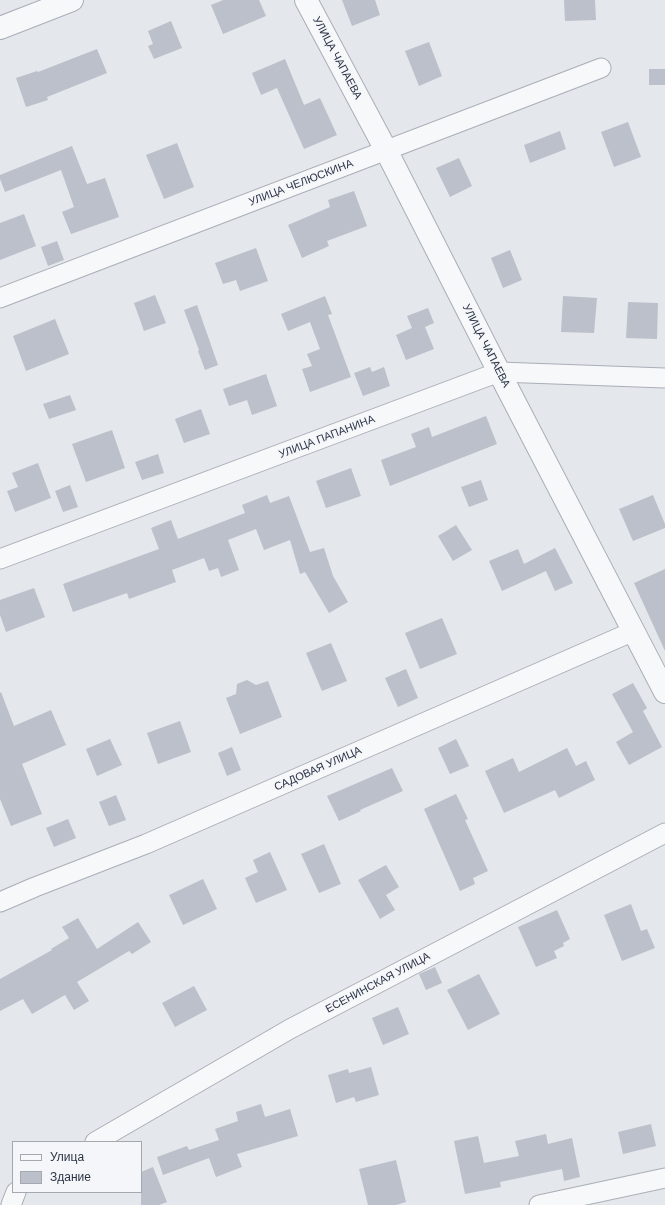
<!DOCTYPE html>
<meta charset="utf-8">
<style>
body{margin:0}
#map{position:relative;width:665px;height:1205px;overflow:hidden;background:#e4e7ec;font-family:Arial,sans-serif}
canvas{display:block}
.legend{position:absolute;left:12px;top:1141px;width:130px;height:52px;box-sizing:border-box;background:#f4f6f9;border:1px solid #a4a8b1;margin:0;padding:5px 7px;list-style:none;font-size:12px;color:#2b3445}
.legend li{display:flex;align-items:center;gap:8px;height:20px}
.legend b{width:20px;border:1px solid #a4a8b1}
</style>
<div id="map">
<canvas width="665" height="1205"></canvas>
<ul class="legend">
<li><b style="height:5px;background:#f7f8fa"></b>Улица</li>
<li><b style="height:11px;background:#bbc0ca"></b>Здание</li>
</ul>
</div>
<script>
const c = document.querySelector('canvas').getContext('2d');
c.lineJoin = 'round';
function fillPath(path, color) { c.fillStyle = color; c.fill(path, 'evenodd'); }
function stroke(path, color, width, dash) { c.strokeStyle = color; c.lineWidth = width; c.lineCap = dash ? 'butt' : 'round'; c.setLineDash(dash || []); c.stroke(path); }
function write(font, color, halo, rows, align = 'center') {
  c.font = font + ' Arial,sans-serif'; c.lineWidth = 3; c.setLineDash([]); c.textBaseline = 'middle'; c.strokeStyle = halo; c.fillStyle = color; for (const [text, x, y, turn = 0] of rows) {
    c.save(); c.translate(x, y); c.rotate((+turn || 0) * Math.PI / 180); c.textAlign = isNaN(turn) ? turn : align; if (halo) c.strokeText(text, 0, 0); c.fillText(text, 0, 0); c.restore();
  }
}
const building = new Path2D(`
 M223 0H259L266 16 223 34 211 5Z
 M342 0H375L380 15 352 26Z
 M564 0H595L596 20 565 21Z
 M171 21 182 48 154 59 148 46 153 44 148 31Z
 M429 42 442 76 419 86 405 51Z
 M97 49 107 73 47 97 48 100 26 107 16 78 37 71 38 72Z
 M285 59 304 105 320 98 337 135 304 149 277 88 261 95 252 73Z
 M649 69H665V85H649Z
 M628 122 641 157 614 167 601 132Z
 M560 131 566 149 530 163 524 145Z
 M177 143 194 187 164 199 146 155Z
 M72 146 87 184 105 178 119 217 71 234 62 212 74 207 61 170 5 192 0 179V175Z
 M459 158 472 186 450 197 436 168Z
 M354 191 367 226 327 241 329 246 302 258 288 225 330 207 328 200Z
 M24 214 36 246 0 260V223Z
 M57 241 64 260 48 266 41 247Z
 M256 248 268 281 240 291 236 280 223 284 215 263Z
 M510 250 522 280 503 288 491 258Z
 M155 295 166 323 144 331 134 303Z
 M325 296 332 314 328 315 351 377 310 392 302 369 312 366 307 354 320 349 310 322 288 331 281 314Z
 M563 296 597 298 594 333 561 332Z
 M628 302 658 303 657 339 626 338Z
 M197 305 218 365 205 370 198 351 199 350 184 310Z
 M428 308 434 323 425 327 434 349 406 360 396 335 412 328 407 316Z
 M55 319 69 354 26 371 13 336Z
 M370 367 372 372 384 367 390 386 363 396 354 373Z
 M266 374 277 406 252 415 247 400 229 406 223 389Z
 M70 395 76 410 49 419 43 404Z
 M201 409 210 434 184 443 175 419Z
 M486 416 497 444 390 486 381 460 416 447 411 434 429 427 432 437Z
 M112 430 125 468 86 482 72 444Z
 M158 454 164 473 142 480 135 462Z
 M38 463 51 498 15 512 7 491 18 487 12 473Z
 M351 468 361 496 326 508 316 481Z
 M481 480 488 500 469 507 461 487Z
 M70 485 78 507 63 512 55 491Z
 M267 495 270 503 289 496 310 552 324 548 333 576 348 602 329 613 305 572 300 574 290 540 264 550 256 529 228 540 239 570 221 577 218 568 209 571 204 558 172 570 176 582 129 599 127 593 73 612 63 584 159 549 151 528 171 520 178 539 245 513 242 505Z
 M653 495 665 524V528L633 541 619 509Z
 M456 525 472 550 453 561 438 536Z
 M555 548 573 583 555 591 546 571 502 591 489 561 518 549 524 564Z
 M665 569V651L634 583Z
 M34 588 45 617 6 632 0 615V600Z
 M442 618 457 654 420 669 405 633Z
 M331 643 347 681 322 691 306 653Z
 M406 669 418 698 398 707 385 678Z
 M247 680 256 685 268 681 282 717 240 734 226 698 236 694 237 684Z
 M633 683 647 708 643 711 662 747 629 765 616 742 633 732 612 694Z
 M1 692 14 726 51 710 66 745 22 764 42 814 11 826 0 799V693Z
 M180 721 191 752 158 764 147 733Z
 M110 739 122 765 97 776 86 749Z
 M456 739 469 766 450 774 438 748Z
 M232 747 241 770 227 776 218 753Z
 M567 748 576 766 586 761 595 780 559 798 555 790 504 813 485 771 513 758 519 772Z
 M392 768 403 791 360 810 361 811 339 821 327 796Z
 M456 794 468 819 465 820 488 871 473 878 475 884 460 891 424 809Z
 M116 795 126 820 109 826 99 802Z
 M68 819 76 838 54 847 46 828Z
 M324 844 341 884 319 893 301 854Z
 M270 852 287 890 256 903 245 878 258 872 253 860Z
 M386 865 399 887 386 895 395 910 380 919 358 880Z
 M203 879 217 909 183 925 169 895Z
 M631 904 641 931 647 929 655 948 622 961 604 915Z
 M557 910 570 939 563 943 564 946 554 951 557 958 536 967 518 927Z
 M78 918 97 949 138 922 151 942 132 954 129 951 77 982 89 1001 74 1010 65 995 32 1014 23 999 0 1011V979L52 950 51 949 69 938 62 927Z
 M435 967 442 983 426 990 419 974Z
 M479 974 500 1014 468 1030 447 990Z
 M194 986 207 1010 175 1027 162 1003Z
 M398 1007 409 1034 383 1045 372 1018Z
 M371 1067 379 1095 356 1102 354 1097 336 1103 328 1075 348 1069 349 1073Z
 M261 1104 265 1117 290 1109 298 1136 237 1154 242 1167 216 1177 209 1158 163 1175 157 1157 187 1146 189 1150 219 1140 215 1129 238 1121 236 1112Z
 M651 1124 656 1146 623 1154 618 1132Z
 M546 1134 548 1144 572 1138 580 1177 564 1181 562 1169 500 1182 501 1187 465 1194 454 1141 478 1136 484 1163 519 1156 515 1141Z
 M396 1160 406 1202 396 1205H368L359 1169Z
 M153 1167 167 1202 159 1205H141V1172Z`);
const minor = new Path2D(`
 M0 298 601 68
 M0 559 499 372 665 378
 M0 902 35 887 146 844 634 631
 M95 1142 290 1029 665 833
 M11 1205 16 1192
 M539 1205 665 1178`);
const tertiary = new Path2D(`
 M306 0 386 150 499 372 665 692
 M0 28 72 0`);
const streetNames = [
 ["УЛИЦА ЧАПАЕВА",337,58,62],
 ["УЛИЦА ЧЕЛЮСКИНА",301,183,-21],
 ["УЛИЦА ЧАПАЕВА",486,346,63],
 ["УЛИЦА ПАПАНИНА",327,437,-21],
 ["САДОВАЯ УЛИЦА",318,769,-24],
 ["ЕСЕНИНСКАЯ УЛИЦА",378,983,-28]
];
fillPath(building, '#bbc0ca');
stroke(minor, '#a9aeb7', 21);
stroke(tertiary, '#a9aeb7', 24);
stroke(minor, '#f7f8fa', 19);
stroke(tertiary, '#f7f8fa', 22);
write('11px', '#2b3445', '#f4f6f9', streetNames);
</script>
